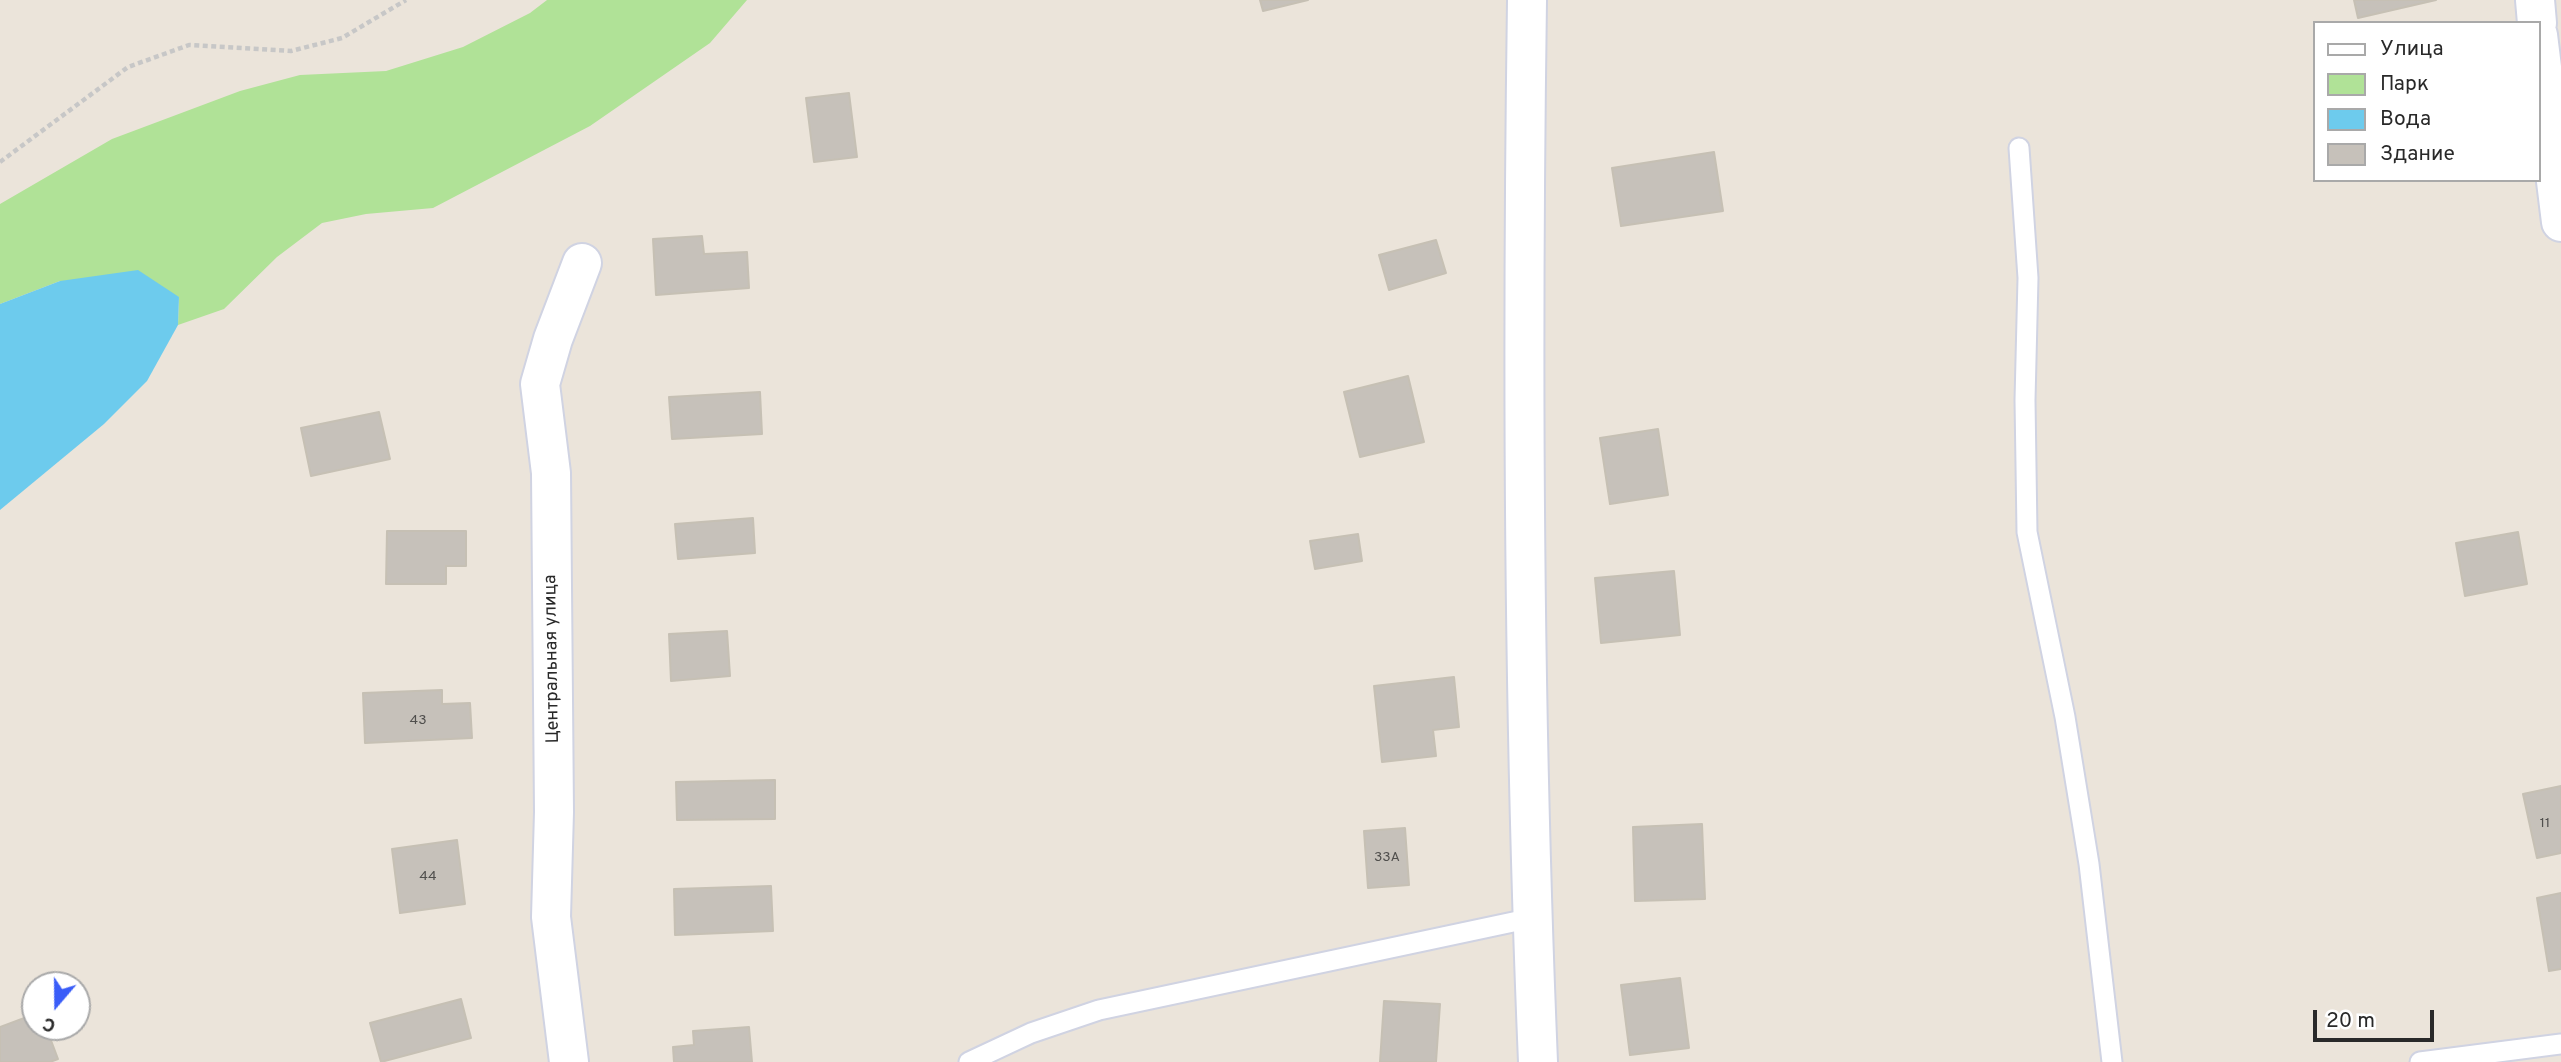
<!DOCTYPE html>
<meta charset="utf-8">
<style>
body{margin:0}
#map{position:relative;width:2561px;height:1062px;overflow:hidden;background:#ebe4da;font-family:Overpass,sans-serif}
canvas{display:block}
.legend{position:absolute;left:2313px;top:21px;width:228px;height:161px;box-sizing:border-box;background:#fff;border:2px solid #a9a9a9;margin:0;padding:9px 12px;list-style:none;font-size:21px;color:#292929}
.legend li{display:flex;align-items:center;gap:14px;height:35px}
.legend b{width:35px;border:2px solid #a9a9a9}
.north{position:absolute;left:21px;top:971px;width:70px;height:70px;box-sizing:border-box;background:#fff;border:2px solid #a9a9a9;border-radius:50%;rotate:200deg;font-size:19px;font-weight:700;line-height:28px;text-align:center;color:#292929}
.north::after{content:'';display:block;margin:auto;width:24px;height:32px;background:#3a5df8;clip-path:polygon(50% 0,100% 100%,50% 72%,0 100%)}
.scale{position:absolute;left:2313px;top:1010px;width:121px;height:32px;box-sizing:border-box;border:4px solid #292929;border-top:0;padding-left:9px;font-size:21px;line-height:24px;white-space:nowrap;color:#292929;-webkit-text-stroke:5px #fff;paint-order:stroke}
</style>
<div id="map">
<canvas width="2561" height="1062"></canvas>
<ul class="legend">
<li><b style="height:9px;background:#fff"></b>Улица</li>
<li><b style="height:19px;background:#b0e297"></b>Парк</li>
<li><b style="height:19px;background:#6dcbed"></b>Вода</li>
<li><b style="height:19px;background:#c6c1ba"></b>Здание</li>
</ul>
<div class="north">С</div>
<div class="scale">20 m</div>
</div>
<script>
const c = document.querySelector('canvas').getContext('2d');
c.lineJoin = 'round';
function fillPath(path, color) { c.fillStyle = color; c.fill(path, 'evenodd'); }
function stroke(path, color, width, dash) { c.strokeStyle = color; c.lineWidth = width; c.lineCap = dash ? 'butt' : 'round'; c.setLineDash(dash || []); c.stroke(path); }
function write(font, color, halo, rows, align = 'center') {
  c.font = font + ' Overpass,sans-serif'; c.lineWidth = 7; c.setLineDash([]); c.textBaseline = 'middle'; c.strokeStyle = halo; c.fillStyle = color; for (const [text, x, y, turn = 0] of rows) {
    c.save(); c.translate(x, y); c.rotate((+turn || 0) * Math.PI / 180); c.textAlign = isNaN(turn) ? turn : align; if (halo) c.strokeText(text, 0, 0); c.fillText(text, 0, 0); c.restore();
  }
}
const green = new Path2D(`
 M547 0H747L710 43 590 126 433 208 366 214 322 223 277 257 224 309 178 325 179 297 60 281 0 304V204L112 139 240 91 300 75 386 71 463 47 530 13Z`);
const water = new Path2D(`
 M138 270 179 297 178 325 147 381 104 424 0 510V304L60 281Z`);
const building = new Path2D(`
 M1260 0H1308L1263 11Z
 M2354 0H2436L2358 18Z
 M849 93 857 157 814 162 806 98Z
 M1714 152 1723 211 1621 226 1612 168Z
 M702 236 704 254 747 252 749 288 656 295 653 239Z
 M1436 240 1446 273 1389 290 1379 255Z
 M1408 376 1424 442 1360 457 1344 392Z
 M760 392 762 434 672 439 669 397Z
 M379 412 390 459 311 476 301 428Z
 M1658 429 1668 495 1610 504 1600 438Z
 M753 518 755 553 678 559 675 524Z
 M387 531H466V566H446V584H386Z
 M2518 532 2527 584 2465 596 2456 543Z
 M1358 534 1362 561 1315 569 1310 541Z
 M1674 571 1680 635 1601 643 1595 578Z
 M727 631 730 676 671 681 669 634Z
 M1454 677 1459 727 1433 730 1436 756 1382 762 1374 686Z
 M442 690V704L470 703 472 738 365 743 363 693Z
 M775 780V819L677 820 676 782Z
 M2561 786V853L2537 858 2523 794Z
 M1702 824 1705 899 1635 901 1633 827Z
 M1405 828 1409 885 1368 888 1364 831Z
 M457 840 465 904 400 913 392 849Z
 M771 886 773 931 675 935 674 889Z
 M2561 893V969L2549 971 2537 898Z
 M1680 978 1689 1048 1630 1055 1621 985Z
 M461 999 471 1038 381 1062 370 1023Z
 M1384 1001 1440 1004 1436 1062H1380Z
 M35 1014V1027H46L58 1059 50 1062H0V1027Z
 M749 1027 752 1062H674L673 1047 694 1045 693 1031Z`);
const path = new Path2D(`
 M0 162 128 67 189 45 291 51 342 38 406 0`);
const lane = new Path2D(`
 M2019 148 2028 278 2025 400 2027 532 2065 717 2089 864 2112 1062
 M969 1062 1031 1033 1099 1010 1532 918
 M2420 1062 2561 1044`);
const street = new Path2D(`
 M1527 0C1522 354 1523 708 1538 1062
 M2535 0 2537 23
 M2538 35 2561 222
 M569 1062 551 917 554 812 551 473 540 384 553 339 582 263`);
const numberNames = [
 ["43",418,721],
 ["11",2545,824],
 ["33А",1387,858],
 ["44",428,877]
];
const streetNames = [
 ["Центральная улица",553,659,-91]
];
fillPath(green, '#b0e297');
fillPath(water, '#6dcbed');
fillPath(building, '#c6c1ba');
stroke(building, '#c6c0b4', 2);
stroke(lane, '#d0d3e2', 23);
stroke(street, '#d0d3e2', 42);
stroke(path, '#c7c7c7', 4.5, [5, 3.5]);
stroke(lane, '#fff', 19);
stroke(street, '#fff', 38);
write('14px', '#504f4d', null, numberNames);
write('18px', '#292929', '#fff', streetNames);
</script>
